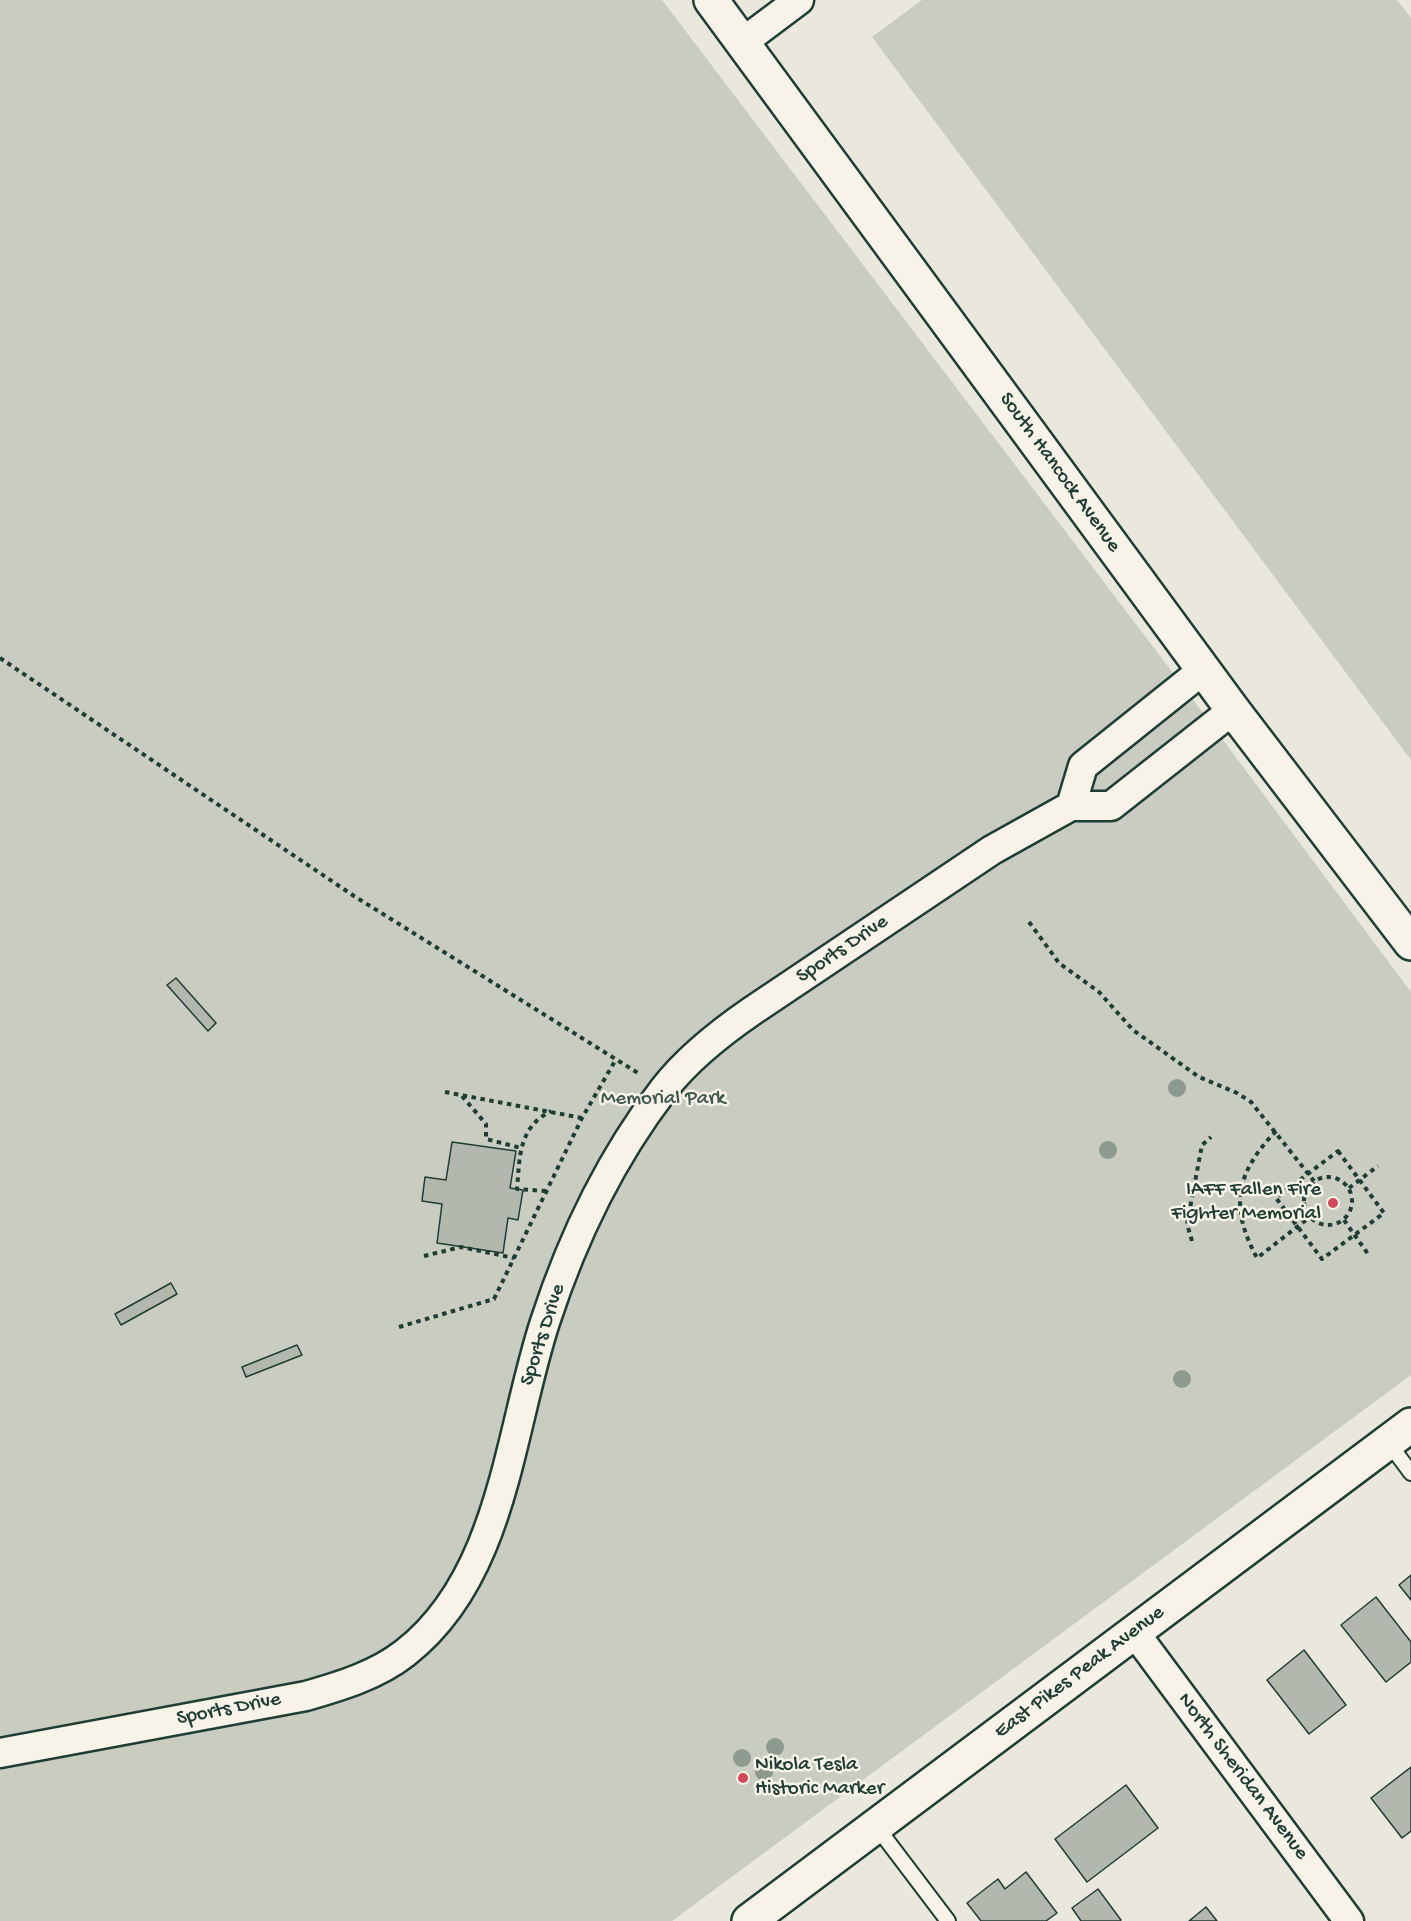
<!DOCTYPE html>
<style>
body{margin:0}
canvas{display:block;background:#eae8dd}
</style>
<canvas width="1411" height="1921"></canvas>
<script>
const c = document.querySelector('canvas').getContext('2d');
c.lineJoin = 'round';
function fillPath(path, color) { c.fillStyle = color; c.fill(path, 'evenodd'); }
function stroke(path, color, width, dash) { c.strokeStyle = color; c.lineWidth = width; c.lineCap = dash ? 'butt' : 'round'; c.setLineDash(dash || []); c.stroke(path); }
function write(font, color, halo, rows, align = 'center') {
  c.font = font + ' "Gochi Hand",sans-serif'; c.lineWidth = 5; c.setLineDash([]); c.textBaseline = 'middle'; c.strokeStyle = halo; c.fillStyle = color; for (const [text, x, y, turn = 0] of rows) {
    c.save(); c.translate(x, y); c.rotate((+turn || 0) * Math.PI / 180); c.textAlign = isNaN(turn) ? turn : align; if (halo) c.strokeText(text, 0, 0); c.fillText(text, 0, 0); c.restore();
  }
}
const green = new Path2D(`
 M0 0H662L1176 677 1411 992V1375L672 1921H0Z
 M922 0H1397L1411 18V760L872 37Z`);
const building = new Path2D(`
 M176 978 216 1023 208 1031 167 985Z
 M452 1142 516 1151 510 1188 523 1190 518 1220 508 1218 503 1253 437 1243 442 1204 422 1201 425 1177 446 1180Z
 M171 1283 177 1294 121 1325 115 1314Z
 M297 1345 302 1355 246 1377 242 1367Z
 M1411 1575V1600L1399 1585Z
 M1376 1597 1411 1642V1662L1386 1682 1341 1625Z
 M1304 1650 1346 1705 1309 1734 1267 1680Z
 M1411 1767V1831L1402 1838 1371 1798Z
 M1126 1785 1158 1828 1087 1882 1055 1839Z
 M1026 1872 1057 1913 1046 1921H981L967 1903 998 1879 1005 1889Z
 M1098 1889 1121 1920 1120 1921H1081L1072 1908Z
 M1206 1907 1217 1921H1189Z`);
const path = new Path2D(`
 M0 658 354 896 638 1073
 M1029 922 1059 963 1099 992 1133 1030 1199 1077 1237 1093 1251 1102 1314 1181
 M445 1092 582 1118
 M462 1096 486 1124V1139L521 1148
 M1276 1131C1236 1173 1229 1206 1257 1258L1310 1217
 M1338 1151 1384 1213 1322 1259 1276 1198Z
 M1304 1201a24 24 0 1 1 48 0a24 24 0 1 1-48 0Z
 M1195 1184 1239 1192
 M1349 1188 1378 1166
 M546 1191 517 1189C520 1156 518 1128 551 1111
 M1344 1220 1368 1254
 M1192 1241 1187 1224 1202 1145 1211 1137
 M424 1256 461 1247 514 1258
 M399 1327 494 1299 582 1118 615 1061`);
const lane = new Path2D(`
 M1388 1442 1411 1473
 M876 1826 948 1921`);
const street = new Path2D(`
 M743 42 799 0
 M1203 670 1083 766 1071 806H1111L1233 710
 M1135 1633 1349 1921
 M0 1753 306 1696C341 1686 377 1675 405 1653 503 1577 509 1432 545 1322 572 1239 611 1158 664 1089 688 1058 720 1033 752 1011L992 850 1071 806`);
const secondary = new Path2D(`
 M711 0 1233 710 1411 943
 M749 1921 1411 1425`);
const trees = [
 [1177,1088],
 [1108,1150],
 [1182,1379],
 [775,1747],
 [742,1758],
 [764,1772]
];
const markers = [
 [1333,1203,6,"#d1495b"],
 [743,1778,6,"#d1495b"]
];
const streetNames = [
 ["South Hancock Avenue",1059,473,54],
 ["Sports Drive",843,950,-34],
 ["Sports Drive",544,1335,-72],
 ["East Pikes Peak Avenue",1080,1673,-37],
 ["Sports Drive",229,1710,-11],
 ["North Sheridan Avenue",1242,1777,53]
];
const parkNames = [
 ["Memorial Park",663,1100]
];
const poiNames = [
 ["IAFF Fallen Fire",1321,1191],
 ["Fighter Memorial",1321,1215],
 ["Nikola Tesla",755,1766,"left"],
 ["Historic Marker",755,1790,"left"]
];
fillPath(green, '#c8ccc1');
fillPath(building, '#b2b8ae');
stroke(building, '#1f3d34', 1.5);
stroke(lane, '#1f3d34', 18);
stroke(street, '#1f3d34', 33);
stroke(secondary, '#1f3d34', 38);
stroke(path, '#1f3d34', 4, [4.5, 4.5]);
stroke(lane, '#f7f3e8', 14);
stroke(street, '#f7f3e8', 28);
stroke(secondary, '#f7f3e8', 33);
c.fillStyle = '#8d9a8f';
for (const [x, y] of trees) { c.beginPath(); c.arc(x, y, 9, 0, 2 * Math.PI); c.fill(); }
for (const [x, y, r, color] of markers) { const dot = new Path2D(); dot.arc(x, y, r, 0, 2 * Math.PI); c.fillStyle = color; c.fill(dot); stroke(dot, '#f7f3e8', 2); }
write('21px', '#1f3d34', '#f7f3e8', streetNames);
write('21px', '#415a50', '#f7f3e8', parkNames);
write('21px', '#1f3d34', '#f7f3e8', poiNames, 'right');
</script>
